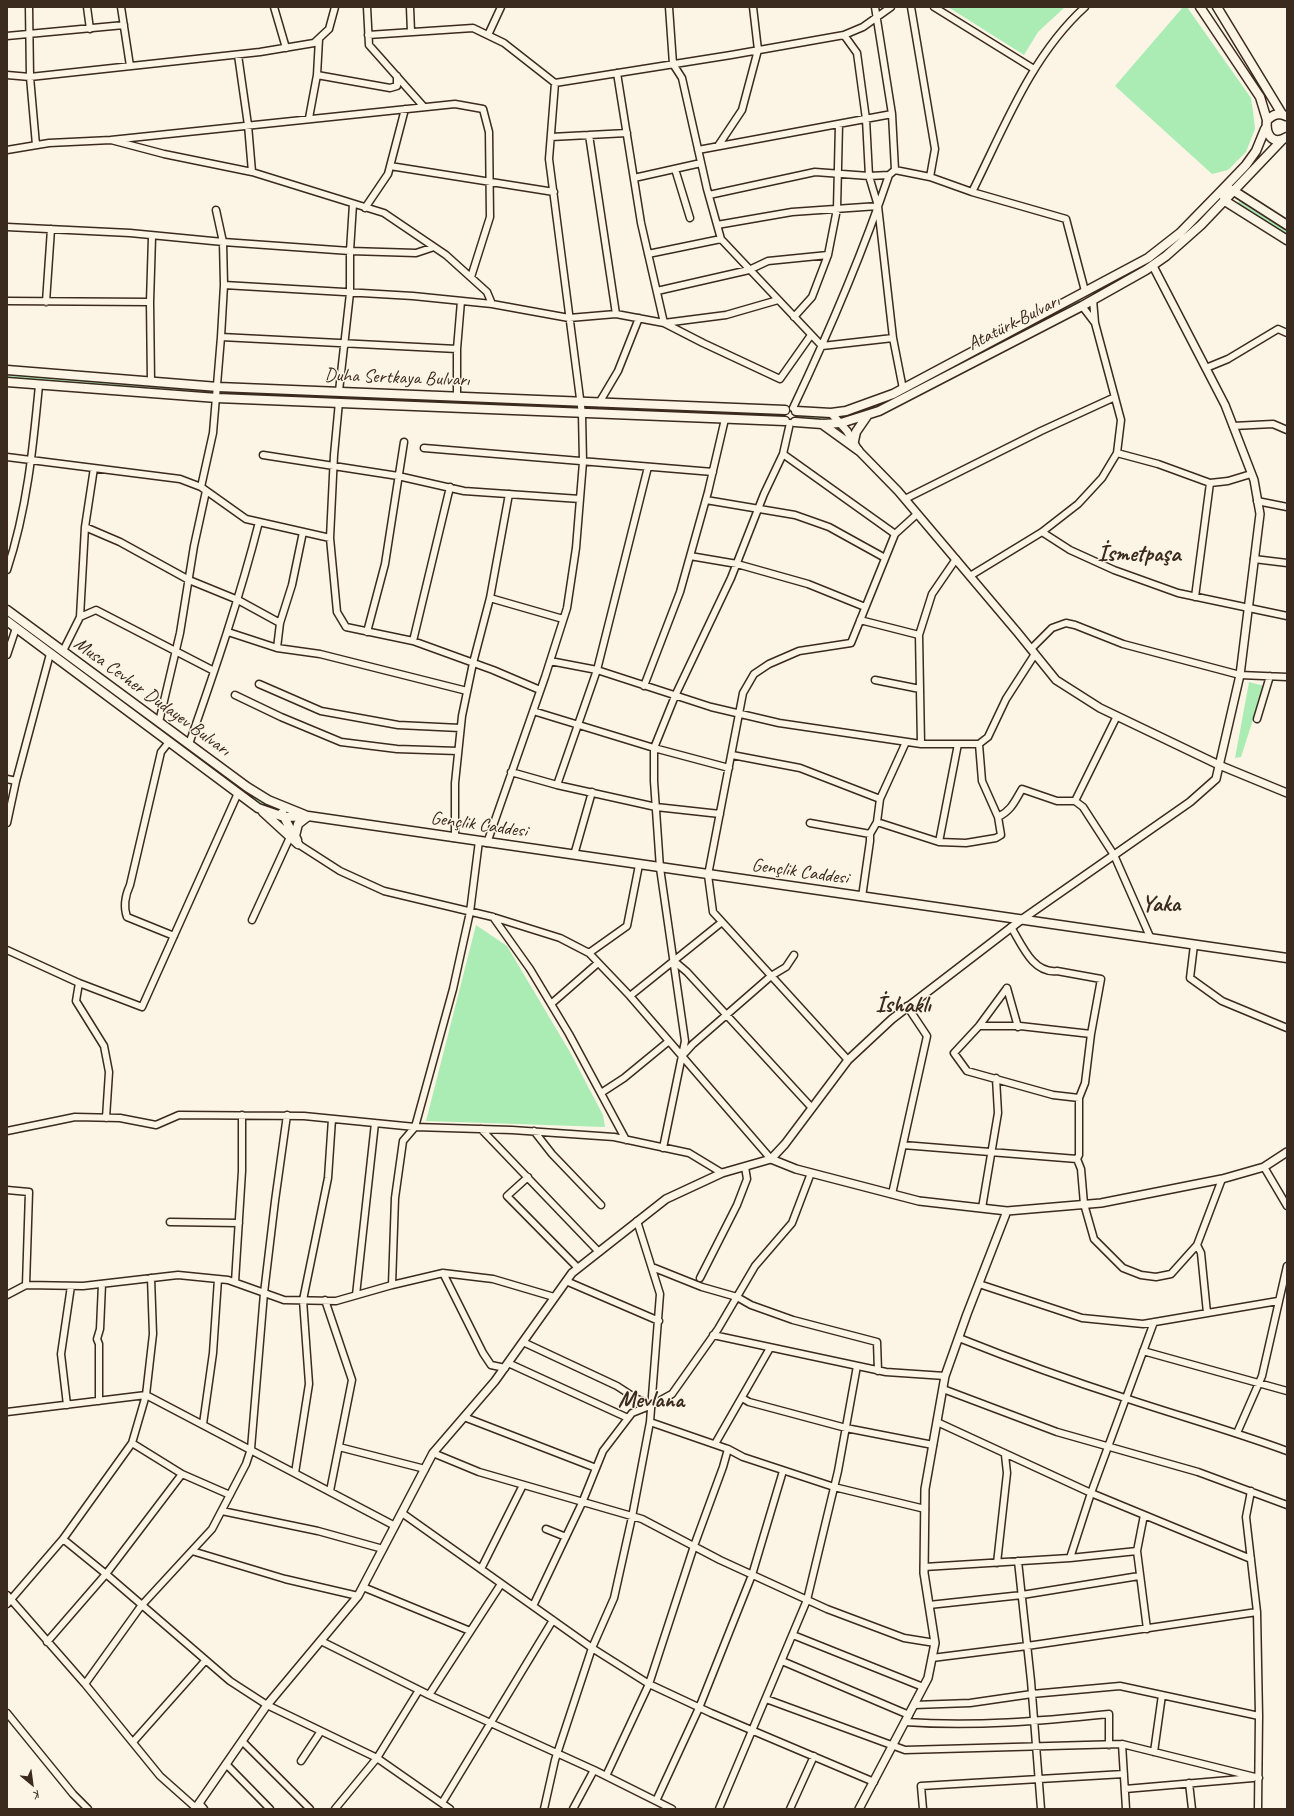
<!DOCTYPE html>
<meta charset="utf-8">
<style>
body{margin:0}
#map{position:relative;width:1294px;height:1816px;overflow:hidden;background:#fcf5e5;font-family:Caveat,sans-serif}
canvas{display:block}
.frame{position:absolute;inset:0;border:8px solid #3b2a1e;pointer-events:none}
.north{position:absolute;left:12px;top:1764px;width:40px;height:40px;-webkit-text-stroke:3px #fcf5e5;paint-order:stroke;rotate:151deg;font-size:11px;font-weight:700;line-height:16px;text-align:center;color:#3b2a1e}
.north::after{content:'';display:block;margin:auto;width:14px;height:18px;background:#3b2a1e;clip-path:polygon(50% 0,100% 100%,50% 72%,0 100%)}
</style>
<div id="map">
<canvas width="1294" height="1816"></canvas>
<div class="frame"></div>
<div class="north">K</div>
</div>
<script>
const c = document.querySelector('canvas').getContext('2d');
c.lineJoin = 'round';
function fillPath(path, color) { c.fillStyle = color; c.fill(path, 'evenodd'); }
function stroke(path, color, width, dash) { c.strokeStyle = color; c.lineWidth = width; c.lineCap = dash ? 'butt' : 'round'; c.setLineDash(dash || []); c.stroke(path); }
function write(font, color, halo, rows, align = 'center') {
  c.font = font + ' Caveat,sans-serif'; c.lineWidth = 3; c.setLineDash([]); c.textBaseline = 'middle'; c.strokeStyle = halo; c.fillStyle = color; for (const [text, x, y, turn = 0] of rows) {
    c.save(); c.translate(x, y); c.rotate((+turn || 0) * Math.PI / 180); c.textAlign = isNaN(turn) ? turn : align; if (halo) c.strokeText(text, 0, 0); c.fillText(text, 0, 0); c.restore();
  }
}
const green = new Path2D(`
 M948 7H1065L1038 32 1024 55Z
 M1183 7H1187L1251 98 1253 111 1255 129 1246 152 1228 170 1212 174 1115 86Z
 M1239 201 1287 231V235L1237 204Z
 M1216 202H1218L1199 222 1161 256 1160 254Z
 M1142 265 1144 267 1093 294 1094 292Z
 M1079 300 1080 302 1007 342 897 399 843 420 840 416 877 404 908 391Z
 M7 375 210 390V392L7 377Z
 M223 391 332 395 333 398 223 394Z
 M344 396 567 406V408L344 398Z
 M593 408 777 412V414L593 410Z
 M802 414 820 417H829L832 420 802 419Z
 M68 660 236 785 234 786 67 661Z
 M1249 682 1264 686 1241 757 1235 758Z
 M247 793 268 804 265 807 246 795Z
 M476 925 507 946 570 1052 603 1115 605 1127 426 1121Z`);
const minor = new Path2D(`
 M29 7 30 77 36 145
 M87 7 90 29
 M121 7 130 66
 M274 7 286 48
 M367 7 369 45 424 107
 M410 7 411 32
 M669 7 673 64 682 78 707 189 721 239 822 346 893 338
 M875 7 892 114 895 170
 M911 7 935 149 930 177
 M934 7 1034 69
 M368 35 473 28 504 43 555 83 549 159 582 414 583 462 576 548 567 608 545 677 487 843
 M488 35 501 7
 M844 35 857 53 866 119 869 176 878 206 893 338 903 389
 M7 36 124 25
 M238 55 248 125 252 172
 M617 73 641 223 664 323 703 343 780 379 811 335
 M7 75 30 77 260 52 314 43 329 29 335 7
 M317 75 390 88 397 86V76
 M555 83 731 55 844 35 863 27 891 7
 M309 118 317 75 319 39
 M589 135 616 314
 M551 137 627 133
 M111 140 455 104 483 109 489 132 490 217 471 277
 M718 146 742 110 758 50 753 7
 M7 150 49 143 111 140 164 154 252 172 384 213 446 255 487 292 492 304
 M698 150 892 114
 M390 166 554 192
 M675 169 690 218
 M634 178 701 163
 M972 192C1004 128 1031 56 1085 7
 M709 195 815 172 869 176 889 175
 M365 208 388 174 405 109
 M717 225 792 212 878 206
 M7 227 130 233 223 242 350 251 416 253 434 247
 M648 254 721 239
 M224 285 413 296 492 304 569 318 616 314 664 323 726 315 778 300
 M657 291 749 270 768 261 828 255
 M7 301 150 302
 M46 302 51 229
 M1082 306 1095 323
 M794 317 812 297 828 255 837 209 839 124
 M221 337 457 349
 M1206 368 1228 359 1278 329 1287 333
 M151 382 150 302 152 237
 M339 391 350 293V251L353 204
 M457 397V349L461 301
 M339 402 334 455 330 538 337 612 346 627 413 641 493 670 540 690
 M599 403 618 371 639 318
 M793 408C829 332 862 255 889 175L895 170 930 177 972 192 1066 219 1085 291
 M1233 426 1273 424 1287 430
 M424 448 713 472
 M1117 453 1158 464 1210 483 1228 481 1251 474
 M783 454 895 534
 M263 455 398 476 464 491 580 499
 M7 457 180 479 201 487 246 519 330 538
 M201 487 213 433 221 337 224 285 223 242 216 210
 M905 499 1041 431 1115 397
 M706 500 795 515 829 527 885 558
 M1257 501 1287 507
 M85 527 120 542 189 580 238 600 280 623 277 648
 M1042 532 1070 550 1114 570 1178 593 1287 616
 M690 556 737 564 808 584 865 607
 M1254 559 1287 563
 M7 570C27 510 33 448 39 385
 M970 576 1042 532 1078 504 1102 478 1117 453 1121 420 1095 323 1093 300
 M1195 597 1210 483
 M490 598 563 619
 M80 617 96 610 214 671
 M860 620 919 635
 M280 623 292 585 303 532
 M228 632 277 648 320 654 467 691
 M367 632 385 564 404 442
 M413 641 450 487
 M1031 649 1052 628 1066 623 1075 625 1123 644 1240 675 1287 677
 M63 651 80 617 85 527 94 468
 M7 655 16 628
 M550 661 597 670 711 707 779 723 921 744H979
 M875 680 920 689
 M259 684 321 711 398 725 460 728
 M644 686 680 592 708 492 725 419
 M235 695 281 717 341 742 397 749 458 751
 M533 711 654 748 729 768
 M1257 719 1270 676
 M159 722 180 633 194 546 206 491
 M169 742 161 752 130 885C125 896 123 906 127 917L174 936
 M189 744C215 670 240 597 259 522
 M921 744 919 635 932 594 956 559
 M732 755 800 768 880 799
 M511 772 557 785 656 807 720 814
 M7 779 16 781
 M557 785 597 670 648 467
 M1075 801 1117 716
 M998 817C1011 811 1015 801 1022 789L1057 801H1075L1083 807 1114 855 1151 939
 M877 822 939 842 966 843 996 838 1001 835 998 817 982 781 979 744 988 737 1006 699 1035 654
 M7 823 16 781 50 654
 M810 823 870 834
 M455 838V783L462 716 473 663 490 598 509 494
 M939 842 958 744
 M298 844 340 871 384 891 493 917 560 938 589 953 630 996 771 1159
 M574 855 592 792
 M862 897 870 841V834L877 822 880 799 906 742
 M493 917 530 969 569 1034 626 1140
 M252 920 290 837
 M1011 927C1022 945 1033 974 1057 971L1101 979 1091 1034 1085 1083 1079 1098V1155L1077 1159 1081 1169 1084 1204 1094 1239 1123 1268 1141 1275 1156 1277 1171 1274 1197 1245 1222 1179
 M1194 945 1190 978 1222 1001 1287 1028
 M7 950 79 983 142 1007 238 793
 M589 953 627 926 639 865
 M674 961 687 972 812 1108
 M79 983 76 1001 104 1046 109 1072 106 1118
 M1007 988 979 1026 954 1053 967 1071 1053 1095 1079 1098
 M1007 988 1018 1027
 M630 996 722 922
 M551 1004 598 963
 M979 1026H1020L1091 1034
 M682 1056 693 1044 771 976 786 967 794 955
 M848 1060 713 912 708 875 743 693 754 674 769 664 799 651 851 643 895 534 917 514
 M601 1093 624 1078 669 1041
 M481 1129 599 1252
 M7 1131 75 1117 120 1118 156 1125 179 1115 304 1116 415 1127 512 1130 614 1137 689 1153 722 1173
 M534 1131 552 1154 601 1205
 M903 1145 1077 1159
 M663 1148 685 1041 660 868 654 781V748L675 696 731 578 764 494 783 454 790 423
 M1264 1167 1287 1206
 M528 1177 507 1196 578 1268
 M7 1190 29 1192 26 1285
 M892 1194 927 1036 907 1006
 M982 1208 998 1113 996 1078
 M170 1222 239 1223
 M1197 1245 1201 1253 1207 1313
 M652 1267 702 1287 737 1297 751 1305 793 1320 877 1342 878 1371
 M443 1273 483 1353 491 1365 505 1368
 M700 1278 737 1205 747 1179 745 1167
 M566 1281 659 1321
 M235 1282 242 1171V1115
 M979 1284 1082 1318 1143 1324 1278 1301
 M392 1285 395 1198 403 1141 415 1127 453 989 470 912 479 841
 M7 1295 26 1285 83 1286 178 1275 228 1280 284 1300 336 1301 392 1285 443 1273 493 1279 554 1297
 M356 1295 375 1123
 M325 1300 352 1380 330 1491
 M713 1335 886 1372 945 1376
 M959 1338C1014 1360 1069 1380 1125 1398 1179 1416 1233 1431 1287 1451
 M523 1342 617 1386 637 1399 652 1405
 M1143 1351 1287 1391
 M508 1363 628 1418
 M943 1389 1057 1432 1198 1472 1287 1505
 M742 1398 749 1402 846 1428 933 1445
 M99 1401V1344L97 1339 100 1329 102 1284
 M67 1405 61 1354 71 1286
 M7 1412 146 1395 395 1526
 M464 1417 596 1468
 M937 1422 1091 1493 1251 1559
 M203 1424 213 1353 218 1279
 M1237 1433 1262 1376 1287 1266
 M132 1443 182 1474 230 1495
 M715 1444 770 1348
 M339 1447 425 1469
 M728 1449 743 1457 834 1487 925 1509
 M433 1453 479 1472 642 1519 720 1560 827 1609 904 1638 935 1643
 M295 1473 309 1384 303 1300 328 1178 332 1119
 M1251 1491 1246 1517 1257 1612 1259 1716 1258 1809
 M222 1511 318 1531 383 1549
 M402 1513 592 1648 649 1684 711 1713 874 1782
 M1144 1515 1137 1551 1147 1629
 M546 1529 566 1537
 M63 1539 106 1574 182 1474
 M192 1551 285 1579 358 1596
 M1070 1558 1091 1493 1154 1322
 M1018 1561 1031 1681 1041 1809
 M997 1563 1007 1473 1005 1455
 M924 1567 1070 1558 1137 1551
 M481 1569 523 1485
 M363 1587 470 1631
 M7 1595 85 1684 160 1776 196 1808
 M7 1604 63 1539 132 1443 146 1395 153 1334 151 1278
 M929 1605 1022 1595 1139 1576
 M533 1606 582 1503 603 1451 632 1413 652 1405 672 1394 718 1329 755 1266 792 1223 811 1173
 M793 1635 923 1687
 M321 1641 429 1695 594 1770 672 1809
 M47 1642 106 1574 230 1681 267 1705 377 1758 450 1809
 M932 1658 1027 1646 1257 1612
 M782 1661 909 1715
 M85 1684 141 1606 212 1529 246 1464 251 1449 264 1293 275 1201 287 1115
 M429 1695 501 1584
 M766 1699 905 1750 1122 1744 1259 1778
 M914 1705 970 1703 1032 1694 1120 1686 1259 1716
 M7 1713 73 1794 88 1809
 M905 1722C974 1727 1041 1721 1109 1714V1745
 M242 1741 310 1809
 M133 1742 205 1661
 M1122 1744 1126 1809
 M1154 1752 1162 1695
 M301 1761 321 1731
 M226 1764 270 1809
 M606 1776 649 1684 694 1546 723 1467 728 1449 650 1422
 M1189 1783 1192 1809
 M1125 1789 1253 1778
 M656 1801 699 1708 752 1575 783 1471
 M199 1803 204 1809
 M442 1803 553 1620
 M335 1809 377 1758 419 1690
 M544 1809 555 1760 592 1648 614 1598 632 1517 650 1422 660 1294 637 1221
 M573 1809 594 1770
 M719 1809 807 1600 838 1471 857 1366
 M790 1809 814 1756
 M923 1809 921 1786 1124 1774`);
const tertiary = new Path2D(`
 M831 413 847 431 858 450 898 491 1018 633 1056 680 1100 708 1219 765 1287 793
 M771 1159 796 1169 919 1201 1007 1211 1101 1203 1222 1179 1264 1167 1287 1152
 M195 1809 267 1705 358 1596 433 1453 495 1381 572 1273 666 1199 722 1173 771 1159 785 1144 848 1060 892 1019 1021 920 1190 802 1216 779 1240 675 1260 514 1254 480 1225 405 1153 266
 M859 1809 928 1678 935 1643 924 1573 925 1489 945 1376 967 1314 1007 1211`);
const secondary = new Path2D(`
 M1200 7 1260 97 1267 120
 M1217 7 1282 114
 M1286 116C1278 112 1273 115 1267 120 1265 134 1272 146 1287 137
 M1265 129 1256 151 1246 165 1222 190 1225 201 1287 240
 M7 370 218 387 785 410
 M7 382 217 398 785 421
 M796 411 831 413 846 411 893 394 1148 258 1180 233 1222 190 1229 189 1234 191 1287 225
 M795 422 822 424 841 423 879 411 1082 306 1146 270 1166 256 1201 225 1282 140
 M822 424 858 450
 M854 441 856 432 867 416
 M7 610 247 787 268 800 305 815
 M7 621 258 808 284 817 308 816 1287 958
 M263 812 298 844
 M282 813 295 838
 M297 840 295 836 298 824 307 817`);
const streetNames = [
 ["Atatürk Bulvarı",1014,323,-27],
 ["Duha Sertkaya Bulvarı",397,378,2],
 ["Musa Cevher Dudayev Bulvarı",152,697,36],
 ["Gençlik Caddesi",479,825,8],
 ["Gençlik Caddesi",800,872,8]
];
const districtNames = [
 ["İsmetpaşa",1139,555],
 ["Yaka",1161,905],
 ["İshaklı",903,1006],
 ["Mevlana",651,1401]
];
fillPath(green, '#abecb5');
stroke(minor, '#3b2a1e', 9);
stroke(tertiary, '#3b2a1e', 10);
stroke(secondary, '#3b2a1e', 11);
stroke(minor, '#fcf5e5', 6);
stroke(tertiary, '#fcf5e5', 7);
stroke(secondary, '#fcf5e5', 8);
write('19px', '#3b2a1e', '#fcf5e5', streetNames);
write('bold 23px', '#3b2a1e', '#fcf5e5', districtNames);
</script>
